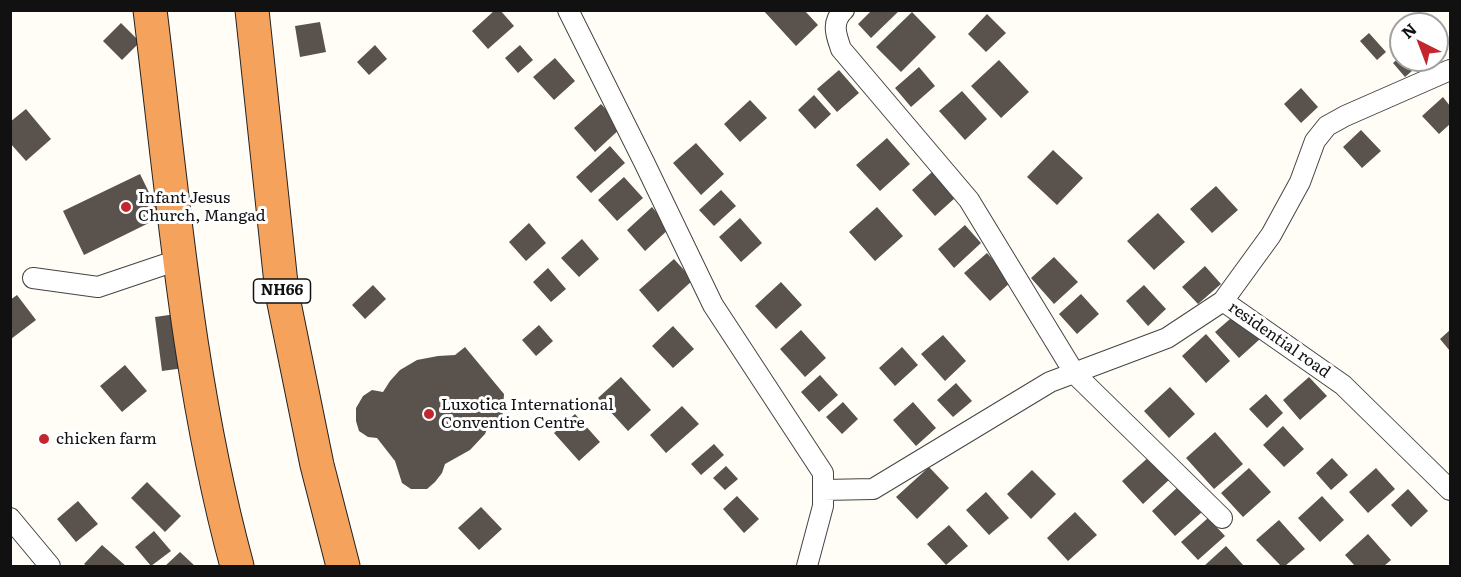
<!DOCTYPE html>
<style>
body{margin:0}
#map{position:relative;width:1461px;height:577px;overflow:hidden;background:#fffdf5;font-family:Literata,serif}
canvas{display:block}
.frame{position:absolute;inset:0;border:12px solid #111;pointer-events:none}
.north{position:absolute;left:1389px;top:12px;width:60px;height:60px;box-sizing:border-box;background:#fff;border:2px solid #a0a0a0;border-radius:50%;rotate:318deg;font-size:16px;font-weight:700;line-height:24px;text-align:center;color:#111}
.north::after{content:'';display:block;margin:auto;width:21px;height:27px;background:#c4262e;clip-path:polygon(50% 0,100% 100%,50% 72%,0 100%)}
</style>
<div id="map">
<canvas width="1461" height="577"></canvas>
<div class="frame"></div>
<div class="north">N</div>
</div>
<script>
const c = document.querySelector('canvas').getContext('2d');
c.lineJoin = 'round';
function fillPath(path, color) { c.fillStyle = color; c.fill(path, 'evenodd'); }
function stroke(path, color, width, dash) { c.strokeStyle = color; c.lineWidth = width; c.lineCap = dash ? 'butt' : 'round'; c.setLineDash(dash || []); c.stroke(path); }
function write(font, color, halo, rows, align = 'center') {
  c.font = font + ' Literata,serif'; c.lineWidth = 6; c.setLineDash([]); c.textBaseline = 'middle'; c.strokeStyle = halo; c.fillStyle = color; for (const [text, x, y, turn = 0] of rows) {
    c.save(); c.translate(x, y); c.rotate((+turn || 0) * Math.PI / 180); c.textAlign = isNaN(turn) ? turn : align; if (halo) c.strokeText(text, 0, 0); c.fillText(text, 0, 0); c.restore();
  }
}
const building = new Path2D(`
 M495 10H500L514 26 488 49 472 31Z
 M763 10H804L818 25 796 46Z
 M872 10H900L871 38 858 24Z
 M912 12 936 37 901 72 876 47Z
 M987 14 1006 33 986 52 968 34Z
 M320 22 326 52 300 57 295 26Z
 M121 23 140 42 122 60 103 41Z
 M1369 33 1386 52 1377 60 1360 41Z
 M375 45 387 59 369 75 357 62Z
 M520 45 533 60 518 73 505 58Z
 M1401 56V60H1416L1420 64 1405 77 1393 63Z
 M555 58 575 81 554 100 533 77Z
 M999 60 1029 92 1001 118 971 86Z
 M919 67 935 86 911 107 895 88Z
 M839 70 859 93 837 112 817 89Z
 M1301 88 1318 107 1301 123 1284 104Z
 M962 91 987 119 965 140 939 111Z
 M814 95 831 114 815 129 798 110Z
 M1443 97 1450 106V124L1439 134 1422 116Z
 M750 100 767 118 740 142 724 124Z
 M601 104 622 127 595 152 574 128Z
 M26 109 51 139 26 161 10 143V122Z
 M1361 130 1381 151 1362 168 1343 147Z
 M887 138 910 164 880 191 856 165Z
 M696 143 724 174 701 195 673 163Z
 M610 146 625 163 591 193 576 177Z
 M1053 150 1083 178 1057 205 1027 177Z
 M932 172 955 198 935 216 912 190Z
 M140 174 161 217 84 255 63 211Z
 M624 177 643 198 617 221 598 200Z
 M1216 186 1238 210 1212 233 1190 209Z
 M721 190 736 206 714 226 699 210Z
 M652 207 670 228 645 251 627 230Z
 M877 207 903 236 875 261 849 232Z
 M1158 213 1185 242 1154 270 1127 241Z
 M740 218 762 243 741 262 719 237Z
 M529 223 546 243 526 261 509 242Z
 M965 225 981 243 954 268 938 249Z
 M582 239 599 259 579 277 561 258Z
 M987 253 1012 281 990 301 964 273Z
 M1054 257 1078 282 1054 304 1031 278Z
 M674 259 693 280 658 312 639 290Z
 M1205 266 1221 284 1198 304 1182 287Z
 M548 268 566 289 551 302 533 282Z
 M781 282 802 305 776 329 755 306Z
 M373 285 386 299 365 319 352 305Z
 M1144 285 1166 309 1148 326 1126 301Z
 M1081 294 1099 314 1077 334 1059 314Z
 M17 295 36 320 11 339 10 300Z
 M1237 313 1260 339 1239 358 1215 332Z
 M176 314 184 368 162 371 155 317Z
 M539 325 553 341 536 356 522 340Z
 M673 326 694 349 673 368 652 346Z
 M801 330 826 358 805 377 780 349Z
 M1450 330V351L1440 339Z
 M1206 334 1230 361 1206 383 1182 356Z
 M943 335 966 361 945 381 921 354Z
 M465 347 504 394 502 424 491 419 485 434 470 450 445 464 442 473 435 482 427 489H411L402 483 395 461 377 438 368 437 359 431 356 421V408L363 396 372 390 383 392 390 381 400 370 417 360 438 356 455 355Z
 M902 347 918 365 895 386 879 368Z
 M125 365 147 391 122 412 100 386Z
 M820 375 838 395 819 412 801 392Z
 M621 377 651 410 628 431 598 398Z
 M1309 377 1327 396 1300 420 1283 400Z
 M956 383 972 401 953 417 937 400Z
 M1170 387 1195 414 1169 438 1144 411Z
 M1266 394 1283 413 1267 428 1249 409Z
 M843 402 858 419 842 434 826 417Z
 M913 402 936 428 916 446 893 420Z
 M682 406 699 424 666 453 650 435Z
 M575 414 600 442 579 461 554 433Z
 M1283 426 1304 449 1284 467 1263 445Z
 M1215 432 1243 464 1214 489 1186 458Z
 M714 444 724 455 701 475 691 464Z
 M1150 456 1170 479 1143 504 1122 481Z
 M1332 458 1348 475 1331 490 1316 473Z
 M726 466 738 479 725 490 713 478Z
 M929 467 949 488 917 519 896 497Z
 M1249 468 1271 492 1243 517 1221 493Z
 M1376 468 1395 489 1368 513 1349 492Z
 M1032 470 1056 494 1031 519 1007 494Z
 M147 482 181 516 165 532 131 498Z
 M1179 486 1202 512 1175 536 1152 511Z
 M1408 489 1428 511 1411 527 1391 505Z
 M986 492 1009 518 989 535 966 510Z
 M737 496 759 519 744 533 723 509Z
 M1322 496 1344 520 1320 542 1298 518Z
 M78 501 98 524 76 542 57 519Z
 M481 507 502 529 479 550 458 528Z
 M1075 512 1097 535 1068 561 1047 538Z
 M1208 518 1225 536 1198 560 1181 542Z
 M1279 520 1305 549 1285 566H1281L1256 540Z
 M949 525 968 546 946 565 927 544Z
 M154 531 171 551 151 566 135 547Z
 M1368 534 1391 560 1384 566H1355L1345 555Z
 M102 545 126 566H87L84 564Z
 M1226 546 1244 566H1204Z
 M180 552 195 566H165Z`);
const street = new Path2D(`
 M568 10 644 162 713 305 823 473V506L807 566
 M844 10C831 22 836 35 841 49L969 200 1075 374 1222 518
 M1450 70 1345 116 1327 126 1315 141 1300 182 1271 235 1223 301 1343 385 1450 490
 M33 278 98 287 181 259
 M823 490 873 489 1050 382 1167 338 1223 301
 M10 518 50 566`);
const highway = new Path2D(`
 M150 10C173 196 188 386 237 566
 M252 10 282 293 317 465 343 566`);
const markers = [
 [126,207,6,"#c4262e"],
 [429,414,6,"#c4262e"],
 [44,439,6,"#c4262e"]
];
const shields = [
 [282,291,57]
];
const shieldNames = [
 ["NH66",282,291]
];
const poiNames = [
 ["Infant Jesus",138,198],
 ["Church, Mangad",138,216],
 ["Luxotica International",441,405],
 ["Convention Centre",441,423],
 ["chicken farm",56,439]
];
const streetNames = [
 ["residential road",1279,340,35]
];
fillPath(building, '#5a524d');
stroke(street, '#444', 22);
stroke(highway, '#222', 35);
stroke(street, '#fff', 20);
stroke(highway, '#f5a25d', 33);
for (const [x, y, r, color] of markers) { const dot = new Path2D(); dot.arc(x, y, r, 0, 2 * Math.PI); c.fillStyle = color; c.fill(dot); stroke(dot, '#fff', 2); }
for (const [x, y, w] of shields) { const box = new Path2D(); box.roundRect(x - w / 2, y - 12, w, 24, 4.5); c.fillStyle = '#fff'; c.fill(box); stroke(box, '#111', 1.5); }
write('bold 15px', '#111', null, shieldNames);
write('16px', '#111', '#fff', poiNames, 'left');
write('16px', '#111', '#fff', streetNames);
</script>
